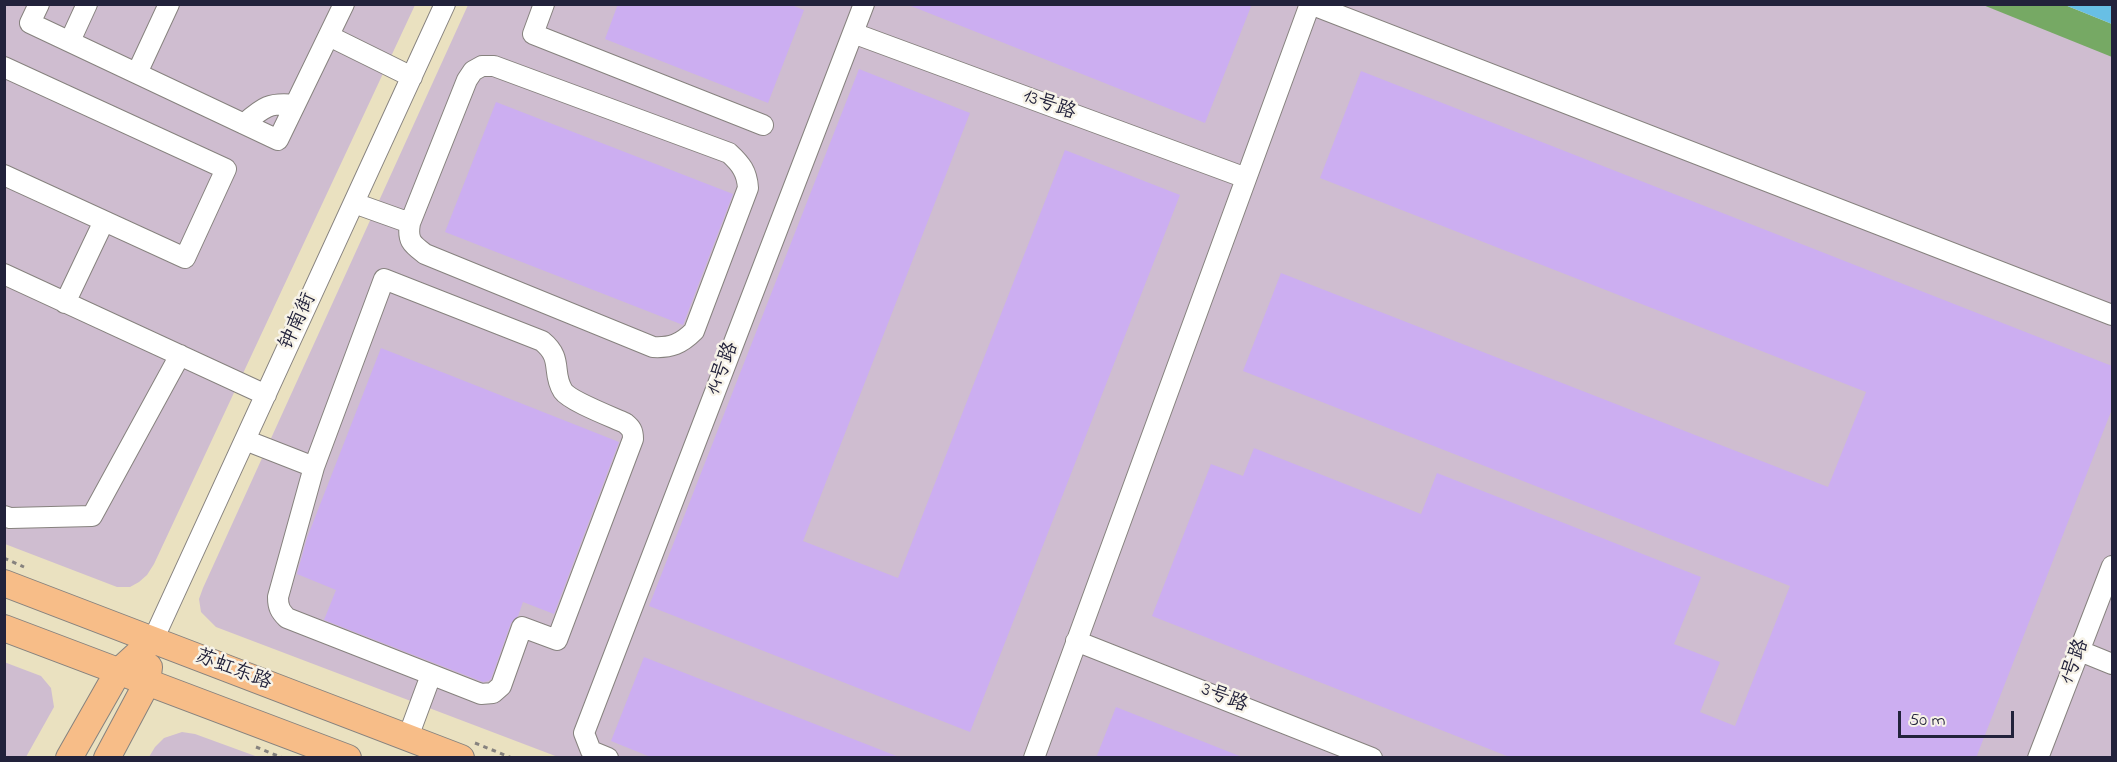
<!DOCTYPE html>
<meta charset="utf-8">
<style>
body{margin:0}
#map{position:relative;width:2117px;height:762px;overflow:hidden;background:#eae1c0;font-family:"Indie Flower",sans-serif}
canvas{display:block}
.frame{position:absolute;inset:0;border:6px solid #22223b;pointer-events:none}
.scale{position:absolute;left:1898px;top:711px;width:116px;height:27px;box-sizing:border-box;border:3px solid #22223b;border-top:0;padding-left:8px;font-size:18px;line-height:21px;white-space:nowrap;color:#22223b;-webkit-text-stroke:4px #f7f3e8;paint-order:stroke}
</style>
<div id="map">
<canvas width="2117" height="762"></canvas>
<div class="frame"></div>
<div class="scale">50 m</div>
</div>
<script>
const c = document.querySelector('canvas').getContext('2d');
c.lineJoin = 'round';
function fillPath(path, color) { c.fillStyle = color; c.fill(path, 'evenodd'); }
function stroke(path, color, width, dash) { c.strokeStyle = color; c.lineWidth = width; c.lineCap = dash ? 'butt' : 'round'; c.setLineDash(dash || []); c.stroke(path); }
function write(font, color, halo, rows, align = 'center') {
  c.font = font + ' "Indie Flower","LXGW WenKai TC",sans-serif'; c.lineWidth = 5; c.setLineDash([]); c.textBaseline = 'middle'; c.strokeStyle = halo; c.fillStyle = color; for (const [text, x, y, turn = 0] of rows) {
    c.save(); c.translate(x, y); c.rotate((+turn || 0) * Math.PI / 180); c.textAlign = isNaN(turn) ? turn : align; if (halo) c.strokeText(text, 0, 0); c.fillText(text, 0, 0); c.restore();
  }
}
const industrial = new Path2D(`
 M2021 4 2112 40V757H558L216 627 201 612 199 599 203 588 468 5Z
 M4 5H415L154 564 147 575 139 582 130 587H117L5 544Z
 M4 662 41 676 51 688 54 707 26 757H5Z
 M182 732 195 734 258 757H149L155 747 164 738Z`);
const forest = new Path2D(`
 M1983 5H2065L2112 24V57Z`);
const water = new Path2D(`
 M2065 5H2112V24Z`);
const building = new Path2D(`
 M618 4H789L804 10 768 103 605 39Z
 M906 4H1252L1205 123Z
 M859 69 970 113 803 541 898 578 1065 150 1180 195 970 732 649 606Z
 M1361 71 2112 366V409L1976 758H1512L1152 616 1211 464 1243 476 1254 448 1421 514 1437 473 1701 577 1674 644 1720 662 1700 712 1735 726 1790 586 1243 371 1281 273 1828 487 1866 392 1320 178Z
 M496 102 733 194 683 325 445 232Z
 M381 348 619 442 554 614 523 602 518 616 511 623 491 679 488 681 483 682 324 620 336 590 297 574 307 538Z
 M644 657 899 757 898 758H653L611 741Z
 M1116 707 1242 757V758H1096Z`);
const path = new Path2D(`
 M4 558 24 567
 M475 743 512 758
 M256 747 283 758`);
const minor = new Path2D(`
 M39 4 30 23 278 140 344 4
 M544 4 533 34 763 125
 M1310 4 2112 315
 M853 33 1246 178
 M329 36 412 77
 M70 41 87 4
 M482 66H494L729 153C741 164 747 172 748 188L694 331C681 344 671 348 653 347L425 254C412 244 407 241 410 223L467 80 473 71Z
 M4 67 226 169 185 258 4 175
 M137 73 169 4
 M244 124C263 107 270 102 295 105
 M354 203 410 223
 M4 274 266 395
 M384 279 542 341C564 359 551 372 563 391 570 401 612 417 625 423 631 428 633 430 633 439L557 640 522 627 501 686 493 693 481 694 287 618C280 611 278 607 278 597L314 467Z
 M65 303 104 221
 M245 440 314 467
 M4 516 10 518 92 516 180 355
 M153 640 445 4
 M1076 641 1372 758
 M2080 651 2112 664
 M408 737 431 675
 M608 758 591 751 584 733 864 4
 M1034 758 1310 4
 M2038 758 2112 566`);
const major = new Path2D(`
 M4 583 461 758
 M4 628C118 672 233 714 348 758
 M69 758 118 672 153 640
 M107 758 147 683 149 667`);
const streetNames = [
 ["13号路",1049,106,20],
 ["钟南街",299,322,-65],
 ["14号路",724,369,-69],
 ["1号路",2076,662,-69],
 ["苏虹东路",233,671,21],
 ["3号路",1224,699,22]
];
fillPath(industrial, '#cfbdd0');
fillPath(forest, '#76a964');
fillPath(water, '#68bfe5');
fillPath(building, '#ccaef1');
stroke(minor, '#86827e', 22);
stroke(major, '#86827e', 28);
stroke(path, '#86827e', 3, [4.5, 4.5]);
stroke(minor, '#fff', 20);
stroke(major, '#f7bd88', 26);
write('20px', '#22223b', '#f7f3e8', streetNames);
</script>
